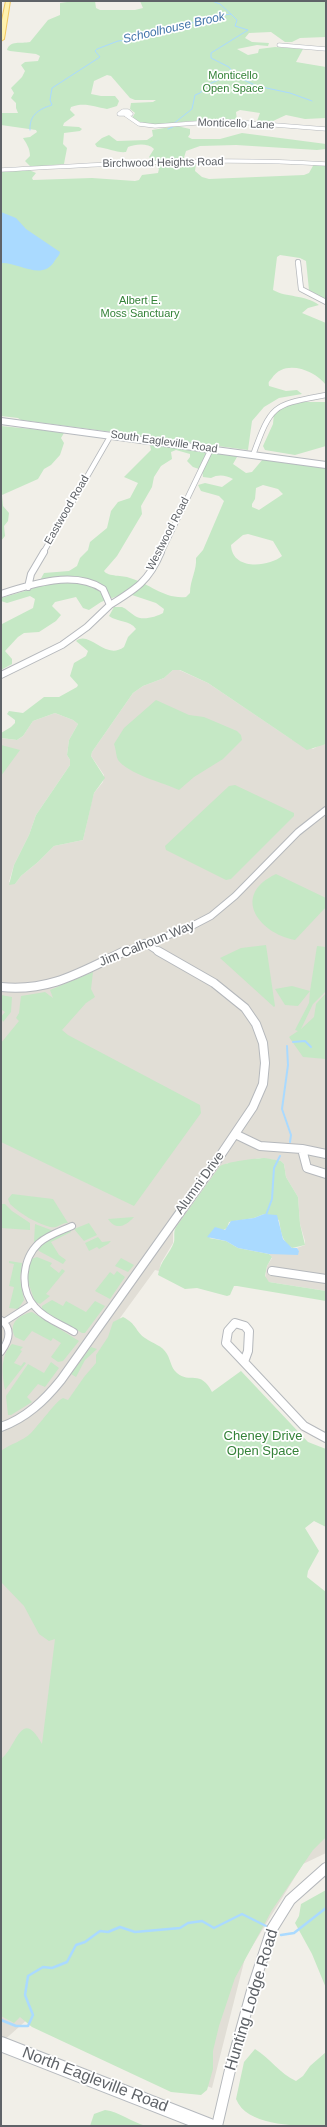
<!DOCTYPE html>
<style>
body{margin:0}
#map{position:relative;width:327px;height:2127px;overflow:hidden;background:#f1efe8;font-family:Helvetica,sans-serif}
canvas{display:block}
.frame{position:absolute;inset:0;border:2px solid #5f6368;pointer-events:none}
</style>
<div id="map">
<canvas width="327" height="2127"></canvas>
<div class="frame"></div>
</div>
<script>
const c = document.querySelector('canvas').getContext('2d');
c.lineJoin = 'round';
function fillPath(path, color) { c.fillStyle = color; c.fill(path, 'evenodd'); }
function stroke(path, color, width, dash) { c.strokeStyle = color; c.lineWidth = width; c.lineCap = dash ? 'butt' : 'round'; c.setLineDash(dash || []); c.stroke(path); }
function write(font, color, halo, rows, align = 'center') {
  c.font = font + ' Helvetica,sans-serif'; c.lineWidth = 3.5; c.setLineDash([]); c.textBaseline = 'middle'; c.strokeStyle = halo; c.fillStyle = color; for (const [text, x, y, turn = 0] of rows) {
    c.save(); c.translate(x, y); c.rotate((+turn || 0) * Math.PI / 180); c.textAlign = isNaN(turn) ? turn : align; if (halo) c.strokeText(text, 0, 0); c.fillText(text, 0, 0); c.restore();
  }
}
const education = new Path2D(`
 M177 669 208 683 291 739 313 749 320 745 326 744V1291L269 1282 265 1278 267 1266 272 1258 269 1254 299 1251 297 1248 305 1245V1241L300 1224 298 1197 286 1177 284 1164 281 1161 260 1158 237 1163H227L173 1231V1243L161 1263 159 1271 155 1270 120 1318 326 1638V1853L303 1864 245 1958 212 2088 29 2018 1 2043V738L17 740 23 736 33 721 55 713 73 720 78 724 69 740 67 755 70 760V765L36 815 29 835 14 865 9 882 15 884 21 876 38 862 54 846 83 840 92 800 94 793 103 782 104 775 91 756 92 752 133 693 143 686 164 678 173 670Z`);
const green = new Path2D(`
 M74 1H95L96 8 100 10H135L143 8 140 1H326V37L300 38 292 42H285L271 32 249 33 245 38 252 42 269 43 268 46 257 45 237 49 248 55 258 53 259 49 275 47 303 49 296 62 326 67V118L305 119 286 115 273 121H257L260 113 240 110 236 112 237 121C222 120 208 120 193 121 172 122 151 130 132 118L135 113 130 109 131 103 153 102 156 100H135L130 98 111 76 107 75 94 81 91 94 101 96H115L119 101 117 106 107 109C94 107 85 102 71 107L70 110 75 115 64 123 63 126 79 127 82 129 80 131 64 133 63 144 67 148C66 154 65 158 64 164L31 167 25 161 30 156C30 148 26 143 23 138L30 137 37 132 36 130 1 125V113H18L16 108V103L11 98 14 93 11 88 22 77 25 71 21 65 25 62 38 61 40 56 36 54 10 51 7 50C10 40 21 44 30 42L48 20 60 15V3Z
 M177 126 190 129V134L188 137 192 139H220L242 133 326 144V149L317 150 236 145 200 146 186 151 183 161H153L149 157 154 149C148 143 136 144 128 147L126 152C117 153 108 148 97 147L95 144 102 138 109 135 117 141 147 140 153 136 152 130Z
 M182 163 196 164 195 171 202 177 209 179 304 175 309 173 314 164 326 166V300L309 290 306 261 300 258 280 255 277 257 273 290C287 298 304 294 319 305L308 308 302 313 326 323V385C314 369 284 359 272 378 269 382 268 381 269 386L286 391 297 390 302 394 279 398 264 407 252 421 248 450 21 420 18 418 1 416V172L29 170 36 173 32 178 33 180 92 178 135 181 139 180 142 175 158 173 159 169 156 165 158 164Z
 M298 402H326V446L295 455 265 450 263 446 273 424 274 413 282 407Z
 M1 426 62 432 64 433 61 438 64 443 60 455 51 465 44 469 38 479 2 495 3 506 9 513 8 521 4 526 5 536 1 541Z
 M152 443 235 455 237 457 233 464 246 473 252 472 263 459 326 468V744L307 750 208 683 180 670H173L164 678 143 686 133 693 92 752 91 756 105 778 94 793 83 840 54 846 38 862 21 876 15 884 9 885 14 865 29 835 36 815 70 765V760L67 755 69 740 78 724 73 720 55 713 33 721 23 736 17 740 1 738V733L11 727 15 723V720L7 714 9 711 23 713 44 697H59L77 687 78 685 70 676 74 663 86 656 88 651 76 641C90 630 105 661 124 647L128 637 136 629C130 620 117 622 109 616L114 607H122C127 609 130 613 135 616 142 621 156 617 163 613L164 609 156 603 126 593 101 602 89 610 83 608 76 597 55 602 52 606 61 615 56 621 39 632 24 633 18 637 5 651 12 659V664L1 670 2 624 33 608 35 599 30 596 7 603 1 601V598L32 589 37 586 44 573 69 571 77 566 80 558 88 550 90 542 107 528 111 511 118 502 130 498 138 483 124 477 151 450 150 445ZM176 450 190 454V457L187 461 193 467 202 470 203 477 211 478C218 474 226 475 233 479L222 487 205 483 198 485 201 491 219 496 224 501 203 550 196 558C197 570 190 580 190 593L186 597C163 599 151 584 130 578 123 575 108 577 104 571L117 556 142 514 141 506 152 487 154 477 161 466 172 459 171 452ZM263 485 278 489 283 494 259 510 252 507V504L255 499 256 488ZM248 534 273 541 282 556C269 567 232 571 231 545L243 535Z
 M156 700 189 715 204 717 237 731 241 735 242 740 223 759 194 777 179 790C164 783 128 774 118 760 116 756 116 749 114 744L124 728Z
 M1 745 20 750 1 776Z
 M235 785 294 813V816L231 879 226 880 166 850 165 846 229 786Z
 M276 874 326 898V907L295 940C258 933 231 895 276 874Z
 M266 945 275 1006 274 1007 220 958 241 948Z
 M317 946 326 947V991L313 1004 301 1029 314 1017 316 1004 326 993V1059L303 1057 289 1037 298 1031 295 1030 309 1003 310 991 298 1006 285 1005 275 989 292 986 310 991Z
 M93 972 91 989 95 997 86 1003 62 1030 68 1035 200 1105 201 1113 134 1206 1 1142V1043L19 1021 16 1018 19 1013 21 996 45 992 53 998 50 990Z
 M1 995 12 997 11 1012 3 1022 1 1017 5 1012 1 1009Z
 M265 1158 281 1161 284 1164 286 1177 298 1197 300 1224 305 1245 292 1248C281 1241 281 1231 279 1220L264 1214 254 1218 229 1222 227 1228 209 1238 226 1241 238 1248 269 1254 272 1257 267 1266 265 1276 269 1282 326 1291V1301L237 1286H234L230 1295 227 1296 197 1288 185 1289 158 1275C160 1261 170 1254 174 1242 175 1237 173 1232 176 1227L220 1166C227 1162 256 1158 265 1158Z
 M12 1194 53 1199 68 1223C61 1222 58 1229 50 1227 36 1223 22 1215 10 1204L8 1199Z
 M1 1204H5L12 1211 30 1223V1230L1 1228Z
 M134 1217C126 1226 116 1231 108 1219Z
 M89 1223 97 1235 84 1241 74 1229Z
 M35 1224 51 1230 52 1232 34 1242Z
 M70 1230 71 1232 51 1242 59 1255 66 1260 63 1264 39 1251 38 1249 47 1241Z
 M98 1237 102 1242 111 1241 108 1244 99 1249 97 1247 89 1251 85 1243Z
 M37 1257 52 1263 50 1266 59 1273 62 1269 65 1271 46 1294 50 1296 40 1304 35 1302 27 1279 31 1259Z
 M121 1258 134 1265 128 1272 115 1266Z
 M9 1261 22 1263 20 1279 24 1300 18 1309 9 1308 14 1287 9 1286 14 1264 9 1263Z
 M117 1271 125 1277 110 1299 95 1291 110 1272 114 1275Z
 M52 1300 63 1306 66 1301 86 1312 95 1301 105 1306 85 1333H82L42 1310V1306Z
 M32 1312 79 1341 63 1361 58 1362 51 1357 61 1343 53 1338 51 1341 32 1331 24 1341 15 1337C8 1323 19 1315 32 1312Z
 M123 1317C137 1324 135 1331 145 1338 153 1344 162 1345 167 1354 171 1361 171 1368 177 1373 189 1384 201 1369 212 1392L241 1371 308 1442 326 1449V1527L314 1521 305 1528 319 1551 308 1571 307 1577 326 1592V1837L313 1850 272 1910 235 1978 219 2026 213 2051V2069L207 2090 201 2095 171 2092 32 2027 20 2017 14 2023 1 2016V1759C17 1747 21 1706 42 1744L55 1639 49 1641 39 1634 24 1606 1 1582V1451C10 1444 23 1441 31 1433 38 1426 57 1400 63 1398L68 1400 84 1377 96 1363V1355L108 1337 113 1322Z
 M12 1344 23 1347 20 1350 22 1351 14 1363 21 1366 24 1362 26 1363 5 1390C2 1373 0 1356 12 1344Z
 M91 1347 97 1349 85 1360 76 1377 71 1374Z
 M51 1362 59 1368 45 1387 38 1384 27 1397 32 1402 11 1415H8L6 1396 28 1364 44 1373Z
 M326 1890V1988L312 1954 295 1923 299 1916 301 1904Z
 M255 2049C270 2058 279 2073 296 2081L303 2076 310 2066 326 2052V2126C298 2126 247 2127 236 2099L244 2062Z
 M105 2110C120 2112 131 2122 146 2126H90L94 2114Z`);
const water = new Path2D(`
 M1 212 16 218 26 229 60 252C60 255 56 258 54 262 41 281 19 262 1 263Z
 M264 1214 277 1215 283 1239 292 1248H297L299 1251 298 1255 269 1254 238 1248 226 1241 207 1237 215 1227 225 1230 231 1221 254 1218Z`);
const streamFar2 = new Path2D(`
 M231 14 237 20 235 26 248 30 211 53V58L229 67 232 71 231 74 257 86 290 93 312 101
 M173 124 192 109 195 95 200 93 207 85 232 74
 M168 129 173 127
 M30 130C29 115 39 109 52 105L50 100 52 88 100 57 95 51 97 49 118 41 139 39 163 33 173 27 189 23 206 22 218 16 231 14 220 4 212 1`);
const streamFar1 = new Path2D(`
 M293 1042 305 1041 311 1047
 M287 1046 288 1065 282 1109 291 1135 290 1142
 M266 1215 272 1199 274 1168 280 1156`);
const stream = new Path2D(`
 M281 1935 294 1933 326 1908
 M1 2020 16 2026H28L33 2015 25 1995 28 1976 43 1967 52 1968 67 1962 76 1945 85 1942 100 1931 108 1932 120 1927 135 1932 180 1928 188 1923 202 1921 214 1928 242 1914 266 1926`);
const pedestrian = new Path2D(`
 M72 1226C61 1231 48 1235 39 1243 22 1259 19 1289 35 1307 45 1319 61 1324 74 1332
 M1 1320C13 1329 9 1341 1 1352
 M4 1322 32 1304`);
const minorFar4 = new Path2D(`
 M279 45 326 49
 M123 111H128L131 114H119Z
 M126 115 139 124 155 126 224 121 326 129
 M1 170C109 164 217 157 326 164`);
const minorFar3 = new Path2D(`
 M298 262 301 289 326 302
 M253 455C272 403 273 405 326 395
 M43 553 111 435
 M161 553 211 449`);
const minorFar2 = new Path2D(`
 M28 587 31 574 44 552
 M1 594C32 584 74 570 103 589L110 605 87 627 62 645 1 675
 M110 605C136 589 149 581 161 552
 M145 943 159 952
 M123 952 188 928 211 916 235 896 298 832 326 810`);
const minorFar1 = new Path2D(`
 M1 987C51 992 82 971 125 951
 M235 1134 260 1146 302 1149 326 1154
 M302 1149 307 1168 326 1174
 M272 1271 326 1279
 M235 1323 245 1326 249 1331 248 1351 244 1362 226 1343 228 1331Z
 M244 1362 304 1426 326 1438
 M1 1427C26 1418 44 1401 61 1380L218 1159 253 1107 263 1084 265 1063 263 1043 256 1024 245 1008 214 983 158 951`);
const minor = new Path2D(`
 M217 2126 230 2070 253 1987 272 1929 290 1900 326 1868`);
const secondaryFar1 = new Path2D(`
 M1 421 326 465`);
const secondary = new Path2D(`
 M1 2044 210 2126`);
const primary = new Path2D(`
 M6 1H10L4 39 1 41V25Z`);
const farParknames = [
 ["Monticello",233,76],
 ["Open Space",233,89],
 ["Albert E.",140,301],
 ["Moss Sanctuary",140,314]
];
const farStreetnames = [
 ["Monticello Lane",236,124,2],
 ["Birchwood Heights Road",163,163,-1],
 ["South Eagleville Road",164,442,8],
 ["Eastwood Road",67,510,-60],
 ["Westwood Road",168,534,-63]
];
const farWaternames = [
 ["Schoolhouse Brook",174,28,-13]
];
const streetNames = [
 ["Jim Calhoun Way",147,944,-22],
 ["Alumni Drive",200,1183,-54]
];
const parkNames = [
 ["Cheney Drive",263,1436],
 ["Open Space",263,1451]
];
const nearStreetnames = [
 ["Hunting Lodge Road",252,2000,-73],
 ["North Eagleville Road",95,2080,21]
];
fillPath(education, '#e1ded6');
fillPath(green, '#c5e8c5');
fillPath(water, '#aadaff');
stroke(streamFar2, '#aadaff', 1);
stroke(streamFar1, '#aadaff', 2);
stroke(stream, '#aadaff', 2.5);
stroke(pedestrian, '#b5b8bc', 8);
stroke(minorFar4, '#b5b8bc', 4.5);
stroke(minorFar3, '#b5b8bc', 6);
stroke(minorFar2, '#b5b8bc', 8);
stroke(minorFar1, '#b5b8bc', 10);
stroke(minor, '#b5b8bc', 12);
stroke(secondaryFar1, '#b6babf', 8);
stroke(secondary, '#b6babf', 16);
stroke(primary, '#f2c960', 2);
stroke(pedestrian, '#fff', 6);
stroke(minorFar4, '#fff', 3.5);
stroke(minorFar3, '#fff', 4.5);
stroke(minorFar2, '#fff', 6);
stroke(minorFar1, '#fff', 8);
stroke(minor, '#fff', 10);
stroke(secondaryFar1, '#fff', 6);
stroke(secondary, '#fff', 14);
fillPath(primary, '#fff2af');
write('11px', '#348238', '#fff', farParknames);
write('11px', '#5f6368', '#fff', farStreetnames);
write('italic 12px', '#4174aa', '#fff', farWaternames);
write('13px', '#5f6368', '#fff', streetNames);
write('13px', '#348238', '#fff', parkNames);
write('16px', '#5f6368', '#fff', nearStreetnames);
</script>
